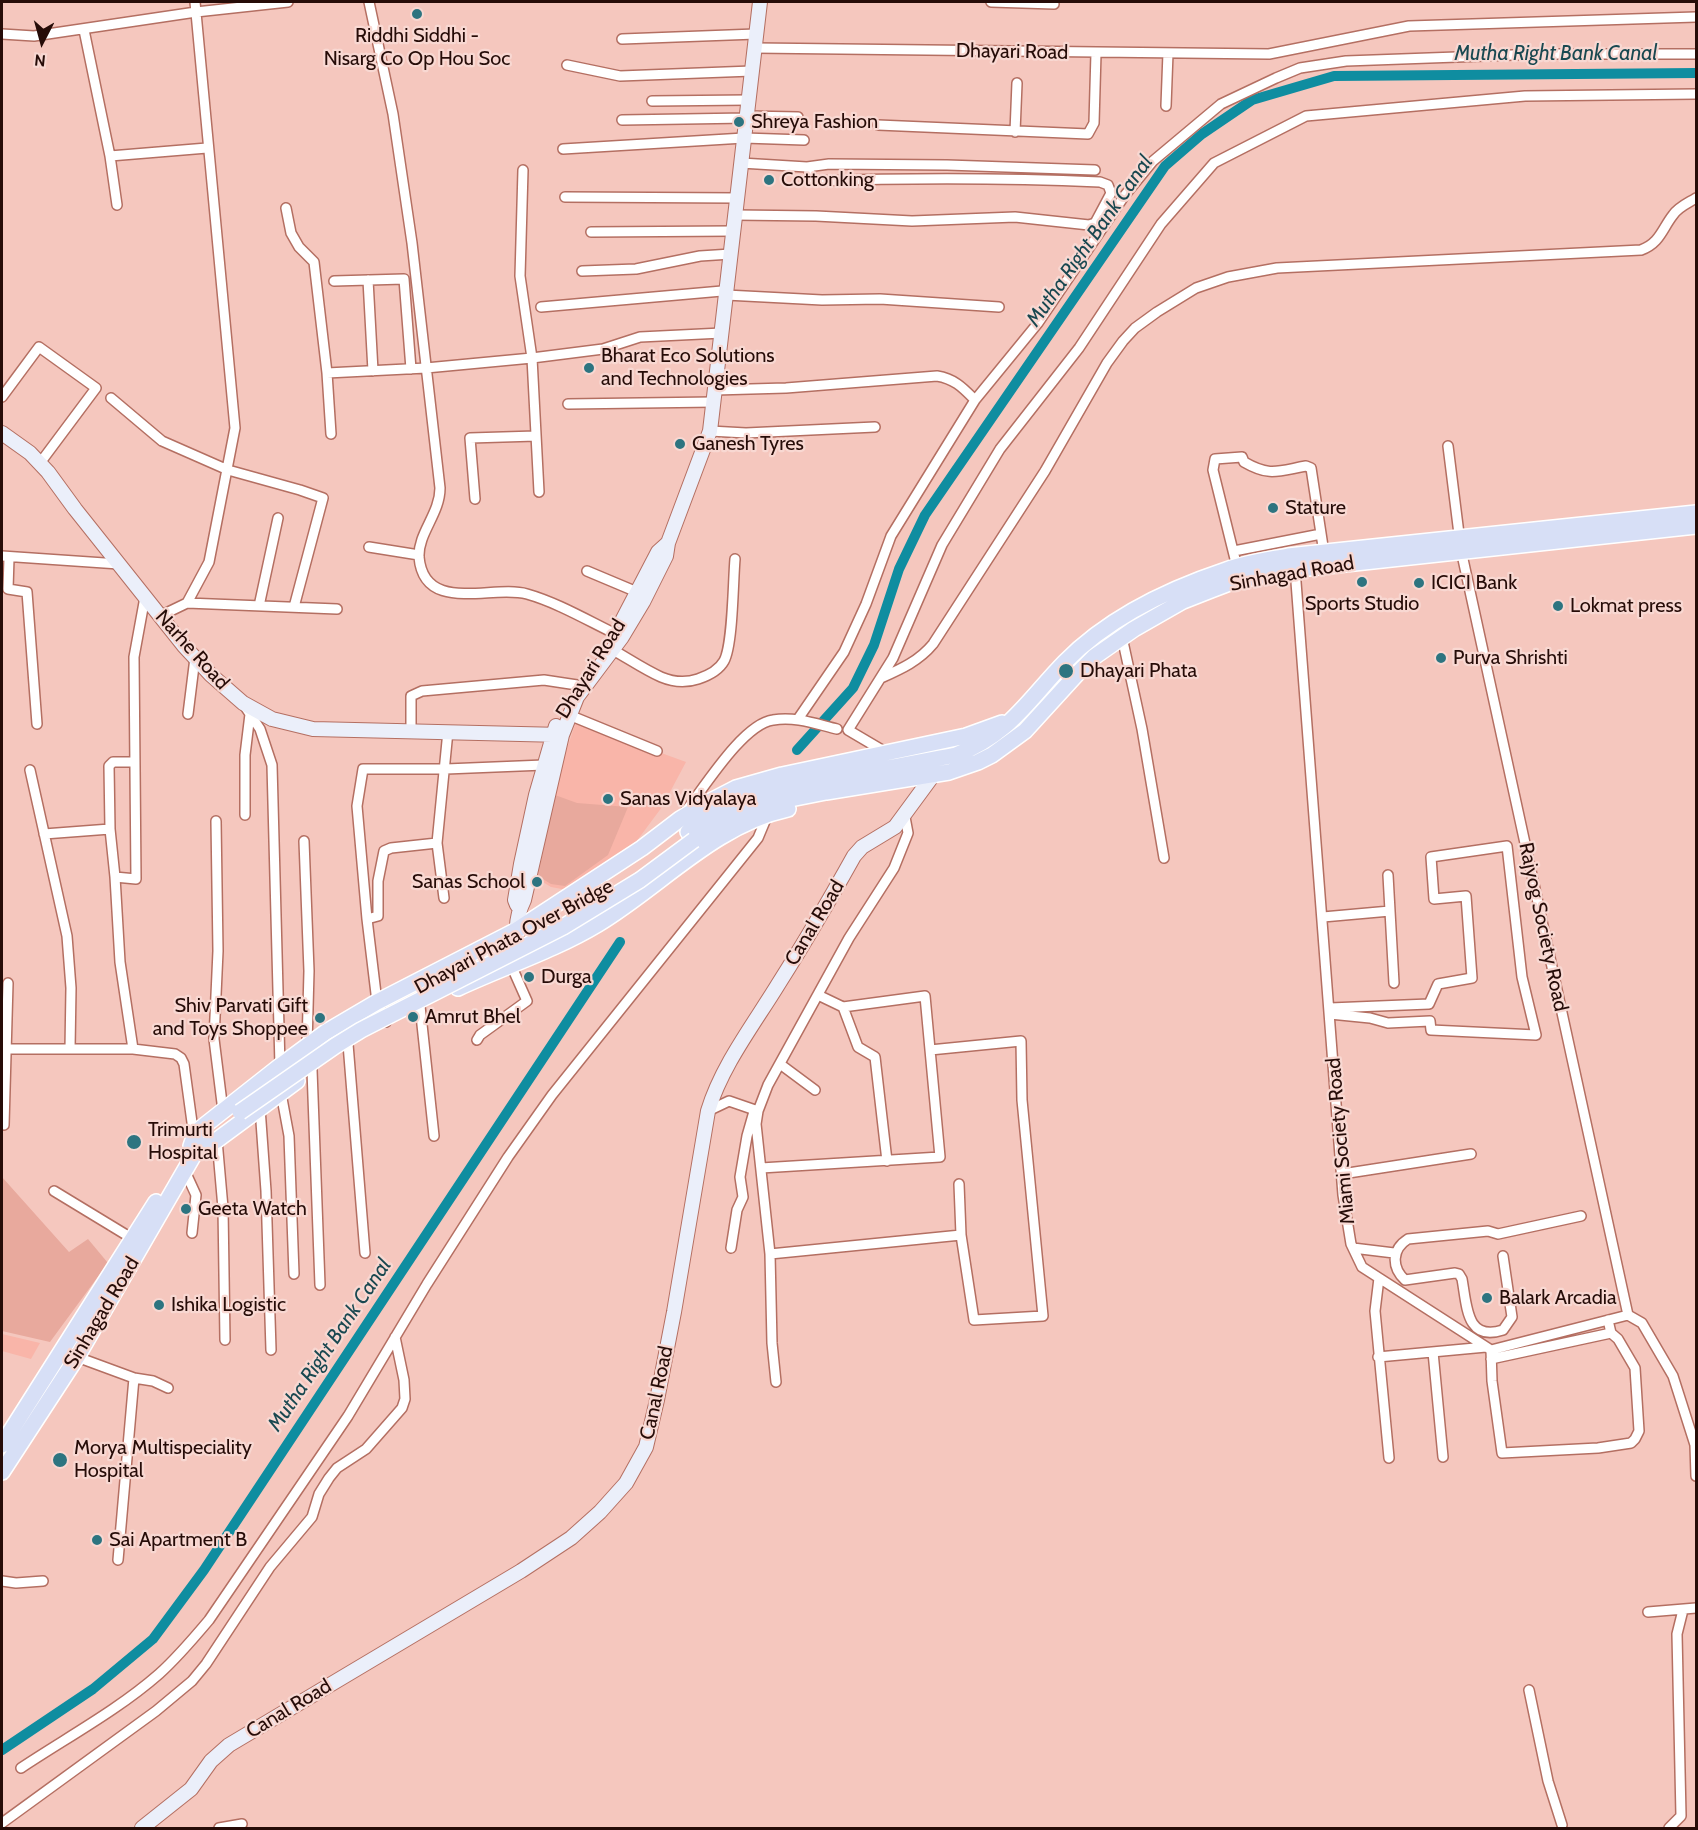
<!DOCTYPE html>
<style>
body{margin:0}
#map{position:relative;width:1698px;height:1830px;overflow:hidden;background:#f5c7be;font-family:Cabin,sans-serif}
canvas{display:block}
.frame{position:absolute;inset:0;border:3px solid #260c08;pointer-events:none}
.north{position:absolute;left:12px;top:12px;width:60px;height:60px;-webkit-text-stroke:4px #f8d8d2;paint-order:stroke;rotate:186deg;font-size:16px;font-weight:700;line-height:24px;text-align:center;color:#260c08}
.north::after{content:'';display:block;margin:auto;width:21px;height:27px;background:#260c08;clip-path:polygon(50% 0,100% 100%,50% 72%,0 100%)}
</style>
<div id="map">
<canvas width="1698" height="1830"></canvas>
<div class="frame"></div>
<div class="north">N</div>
</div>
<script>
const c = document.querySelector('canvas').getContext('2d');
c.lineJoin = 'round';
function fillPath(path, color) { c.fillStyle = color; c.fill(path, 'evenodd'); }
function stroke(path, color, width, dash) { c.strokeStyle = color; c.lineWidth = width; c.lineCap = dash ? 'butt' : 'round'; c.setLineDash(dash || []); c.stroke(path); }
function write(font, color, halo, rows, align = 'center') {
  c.font = font + ' Cabin,sans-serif'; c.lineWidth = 4.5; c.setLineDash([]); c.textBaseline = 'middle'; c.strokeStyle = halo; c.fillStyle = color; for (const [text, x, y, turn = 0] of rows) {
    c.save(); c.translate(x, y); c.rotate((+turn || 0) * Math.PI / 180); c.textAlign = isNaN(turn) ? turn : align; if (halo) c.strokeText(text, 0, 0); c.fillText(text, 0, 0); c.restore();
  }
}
const built = new Path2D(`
 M576 722 686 762 662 807 636 842 567 890 551 887 533 876 552 792Z
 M2 1334 40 1343 31 1359 2 1351Z`);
const green = new Path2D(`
 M555 795 577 803 628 807 608 855 565 886 551 884 538 876Z
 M2 1177 69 1252 88 1239 108 1263 50 1342 2 1331Z`);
const canal = new Path2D(`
 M797 750 853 688 874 645 899 569 925 515 1165 166 1202 134 1252 100 1334 76 1696 73
 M2 1750 93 1689 153 1639 204 1570 620 942`);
const street = new Path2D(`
 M369 2 393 114 412 243 440 488C440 514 418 533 419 557 424 615 493 584 527 594 559 603 592 623 622 637
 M991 2 1054 4
 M84 30 110 156 117 205
 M2 34 34 36 196 12 288 2
 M622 39 756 34
 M755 48 1269 54 1409 26 1696 17
 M567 65 620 76 752 71
 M652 101 749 100
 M1166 106 1168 53
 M747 116 798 117
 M622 120 747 118
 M878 125 1088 134 1094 123 1096 53
 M1015 132 1017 83
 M563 149 744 138 804 140
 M110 156 207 148
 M807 167 829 164 947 165 1095 170
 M523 170 520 276 532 358 539 492
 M565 197 737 198
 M286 208 291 233 299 247 314 262 327 373 426 368 532 358 603 349 640 337 722 333
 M735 215 816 216 912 221 1015 217 1089 225 1095 223 1111 193 1108 185 1100 182C1005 178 910 178 814 181L807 167 741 163
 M591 232 733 231
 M582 271 636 269 700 256 731 254
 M368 280 373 371
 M334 281 404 279 411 369
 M541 307 722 291 726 295 822 300 880 299 999 307
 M327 373 331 434
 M715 390 786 388 937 376C955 379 963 388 975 400L891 536 866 604 844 652 798 719
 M2 397 39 347 96 388 40 463
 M111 398 162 441 228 470 300 490 323 498 294 607
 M975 400 1038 323 1125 195 1153 161 1221 104 1276 78 1300 68 1346 61 1540 54H1696
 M568 404 714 402
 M710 431 746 433 875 427
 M1448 446 1461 550 1628 1315
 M475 499 470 438 536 436
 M369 547 419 555
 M1234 551 1321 534
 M2 556 119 564
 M9 558 8 589 27 592 37 724
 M1237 567 1213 470 1215 459 1242 457 1244 462C1270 477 1278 471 1306 466L1311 468 1324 553
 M1295 569 1343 1195 1351 1244 1362 1267 1491 1350 1628 1315 1642 1323 1673 1376 1695 1445 1696 1476
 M587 571 637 592
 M187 603 337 609
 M259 606 278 518
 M160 616 187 603 209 562 235 428 195 2
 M1122 637 1142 729 1164 858
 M613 650C629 659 645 670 661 677 673 682 686 683 698 679 707 676 719 670 724 661 733 645 733 581 735 559
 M881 678C901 669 919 661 933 644L1045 471 1107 363 1123 341 1135 328 1157 312 1196 288 1228 277 1277 268 1641 250C1660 243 1662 229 1673 215 1678 207 1688 203 1696 198
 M244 705 260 729 272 765 280 1066
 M188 714 195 658
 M569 715 657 751
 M411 731V696L422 691 544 680 577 685
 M887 753 848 730 893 658 942 545 1000 449 1079 348 1161 224 1214 163 1306 116 1525 96 1696 94
 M30 770 67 936 71 988 70 1049
 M685 812C704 788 743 724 773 720 795 716 816 724 837 729
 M245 815V755L250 714
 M216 821 218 951 214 1039 223 1111
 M44 834 110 829
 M304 841 309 971 307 1046
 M1388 875 1390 911
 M115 877 110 829 109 766 113 762H135
 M444 898 437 843 448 731
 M1323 917 1390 911 1394 983
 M367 919 378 916V881L384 851 391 848 437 843
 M420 1006 434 1136
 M843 1007 858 1047 875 1057 887 1161
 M1330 1008 1429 1004 1438 984 1472 978 1466 896 1434 899 1431 857 1507 846 1522 977 1536 1035 1431 1030 1430 1021 1388 1023 1370 1018 1330 1014
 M386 1022 377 1002 367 919 357 806 363 769H446L544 765
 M477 1040 480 1035 527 1001 511 965
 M348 1044 365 1253
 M6 1049H133L175 1054 181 1058 184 1064 194 1137
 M133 1049 120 962 115 877 136 879 134 657 145 597
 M780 1064 815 1090
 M312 1070 320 1285
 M281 1093 289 1136 294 1274
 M260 1108 266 1191 271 1350
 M708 1111 729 1101 758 1111 753 1115 747 1136 740 1177 743 1197 737 1210 731 1248
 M4 1125 8 983
 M217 1140 223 1208 225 1340
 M761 1168 940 1157 925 996 843 1007 818 995
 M185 1171 196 1195 192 1233
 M1342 1174 1471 1154
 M959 1184 961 1235
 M54 1191 133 1239
 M1353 1248 1394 1253
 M770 1254 961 1235 974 1320 1043 1316 1022 1100 1021 1041 930 1050
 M1503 1256 1512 1317 1503 1330C1466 1342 1467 1306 1462 1279L1459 1274 1455 1273 1405 1280C1391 1267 1392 1249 1408 1239L1488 1231 1498 1234 1581 1216
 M1379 1278 1375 1311 1389 1458
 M1491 1350 1492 1381 1502 1453 1598 1448 1631 1443 1635 1439 1639 1431 1635 1368 1618 1339 1611 1333 1608 1320
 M1433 1352 1443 1457
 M77 1357 134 1378 153 1381 168 1388
 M1378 1357 1486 1347
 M1491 1359 1611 1333
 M776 1382 772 1343 770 1254 756 1124 758 1111 768 1085 849 938 894 868 908 833 905 817
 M118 1560 134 1378
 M2 1581 16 1583 43 1581
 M1648 1612 1696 1608
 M1529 1690 1548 1781 1562 1825
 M21 1768C66 1738 118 1710 159 1674 177 1658 193 1639 209 1620L348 1416 427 1284 508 1157 552 1095 758 838 768 814
 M2 1823 156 1711 192 1681 206 1664 270 1567 312 1517 319 1494 329 1478 337 1468 366 1449 402 1408 405 1399 404 1380 395 1337
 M219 1828 242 1824
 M1669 1828 1681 1816 1677 1634 1683 1610`);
const secondary = new Path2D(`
 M2 433 30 453 48 472 75 509 184 646 211 675 243 703 272 719 313 729 562 735
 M622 621 658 552 668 543
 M517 905 515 900 521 864 536 795 556 726
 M519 960C516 938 514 920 524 900L562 735 577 697 622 637 643 602 666 556 668 543 710 431 760 2
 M142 1828 191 1789 211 1761 229 1745 521 1571 571 1538 600 1512 626 1483 646 1447 657 1400 674 1312 708 1111C722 1065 754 1024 779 983 805 942 830 899 854 856L862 847 895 827 934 774`);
const primary = new Path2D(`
 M688 832C732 787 806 782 865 772 895 767 925 761 956 755 1010 734 1027 701 1065 662 1107 619 1169 589 1226 570 1246 563 1267 560 1288 556L1696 513
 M694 840 714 824 755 806 826 792 949 772 978 762 992 755 1025 731 1077 674 1094 657 1134 629 1183 601 1211 590 1232 582 1290 570 1696 526
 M458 988C503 967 555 950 598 924 661 886 714 825 788 809
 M191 1146 194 1137 200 1129 280 1066 326 1032 377 1002 515 931 642 848 680 819 705 804 736 788 782 775 966 736 1002 723
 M196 1151 217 1140 297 1081
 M2 1445 156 1202
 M2 1472 77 1357 196 1151 202 1145`);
const primaryBridge = new Path2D(`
 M240 1112 335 1046 361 1030 563 927 640 880 694 840`);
const markers = [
 [417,14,6,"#2d7480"],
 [739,122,6,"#2d7480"],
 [769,180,6,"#2d7480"],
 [589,368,6,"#2d7480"],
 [680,444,6,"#2d7480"],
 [1273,508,6,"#2d7480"],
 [1362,582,6,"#2d7480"],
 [1419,583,6,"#2d7480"],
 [1558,606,6,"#2d7480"],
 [1441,658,6,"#2d7480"],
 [1066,671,8,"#2d7480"],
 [608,799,6,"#2d7480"],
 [537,882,6,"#2d7480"],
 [529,977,6,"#2d7480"],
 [413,1017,6,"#2d7480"],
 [320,1018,6,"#2d7480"],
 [134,1142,8,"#2d7480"],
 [186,1209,6,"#2d7480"],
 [1487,1298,6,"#2d7480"],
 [159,1305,6,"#2d7480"],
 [60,1460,8,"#2d7480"],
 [97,1540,6,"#2d7480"]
];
const poiNames = [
 ["Riddhi Siddhi -",417,36,"center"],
 ["Nisarg Co Op Hou Soc",417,59,"center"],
 ["Shreya Fashion",751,122],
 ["Cottonking",781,180],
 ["Bharat Eco Solutions",601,356],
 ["and Technologies",601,379],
 ["Ganesh Tyres",692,444],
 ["Stature",1285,508],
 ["ICICI Bank",1431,583],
 ["Sports Studio",1362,604,"center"],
 ["Lokmat press",1570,606],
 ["Purva Shrishti",1453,658],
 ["Dhayari Phata",1080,671],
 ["Sanas Vidyalaya",620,799],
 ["Sanas School",525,882,"right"],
 ["Durga",541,977],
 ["Shiv Parvati Gift",308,1006,"right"],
 ["and Toys Shoppee",308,1029,"right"],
 ["Amrut Bhel",425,1017],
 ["Trimurti",148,1130],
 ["Hospital",148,1153],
 ["Geeta Watch",198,1209],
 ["Balark Arcadia",1499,1298],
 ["Ishika Logistic",171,1305],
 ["Morya Multispeciality",74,1448],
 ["Hospital",74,1471],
 ["Sai Apartment B",109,1540]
];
const streetNames = [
 ["Dhayari Road",1012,52,1],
 ["Sinhagad Road",1292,574,-10],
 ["Narhe Road",192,650,48],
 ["Dhayari Road",591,669,-58],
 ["Canal Road",815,923,-59],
 ["Rajyog Society Road",1543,927,78],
 ["Dhayari Phata Over Bridge",514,937,-28],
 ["Miami Society Road",1341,1141,-95],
 ["Sinhagad Road",102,1313,-59],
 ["Canal Road",657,1393,-78],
 ["Canal Road",289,1709,-31]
];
const waterNames = [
 ["Mutha Right Bank Canal",1556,54],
 ["Mutha Right Bank Canal",1090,241,-55],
 ["Mutha Right Bank Canal",330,1345,-56]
];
fillPath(built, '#f9b5a9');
fillPath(green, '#e8a99d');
stroke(canal, '#0f8da0', 10);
stroke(street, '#b46f62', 12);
stroke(secondary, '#b46f62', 16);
stroke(primary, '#fff', 18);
stroke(street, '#fff', 9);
stroke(secondary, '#ebeffa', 14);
stroke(primary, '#d7dff6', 15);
stroke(primaryBridge, '#fff', 18, []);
stroke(primaryBridge, '#d7dff6', 15);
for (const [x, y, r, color] of markers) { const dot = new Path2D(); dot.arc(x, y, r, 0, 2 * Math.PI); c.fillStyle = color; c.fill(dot); stroke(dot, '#f8d8d2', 2); }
write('20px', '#260c08', '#f8d8d2', poiNames, 'left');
write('20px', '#260c08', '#f8d8d2', streetNames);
write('italic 21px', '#194850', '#f8d8d2', waterNames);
</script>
